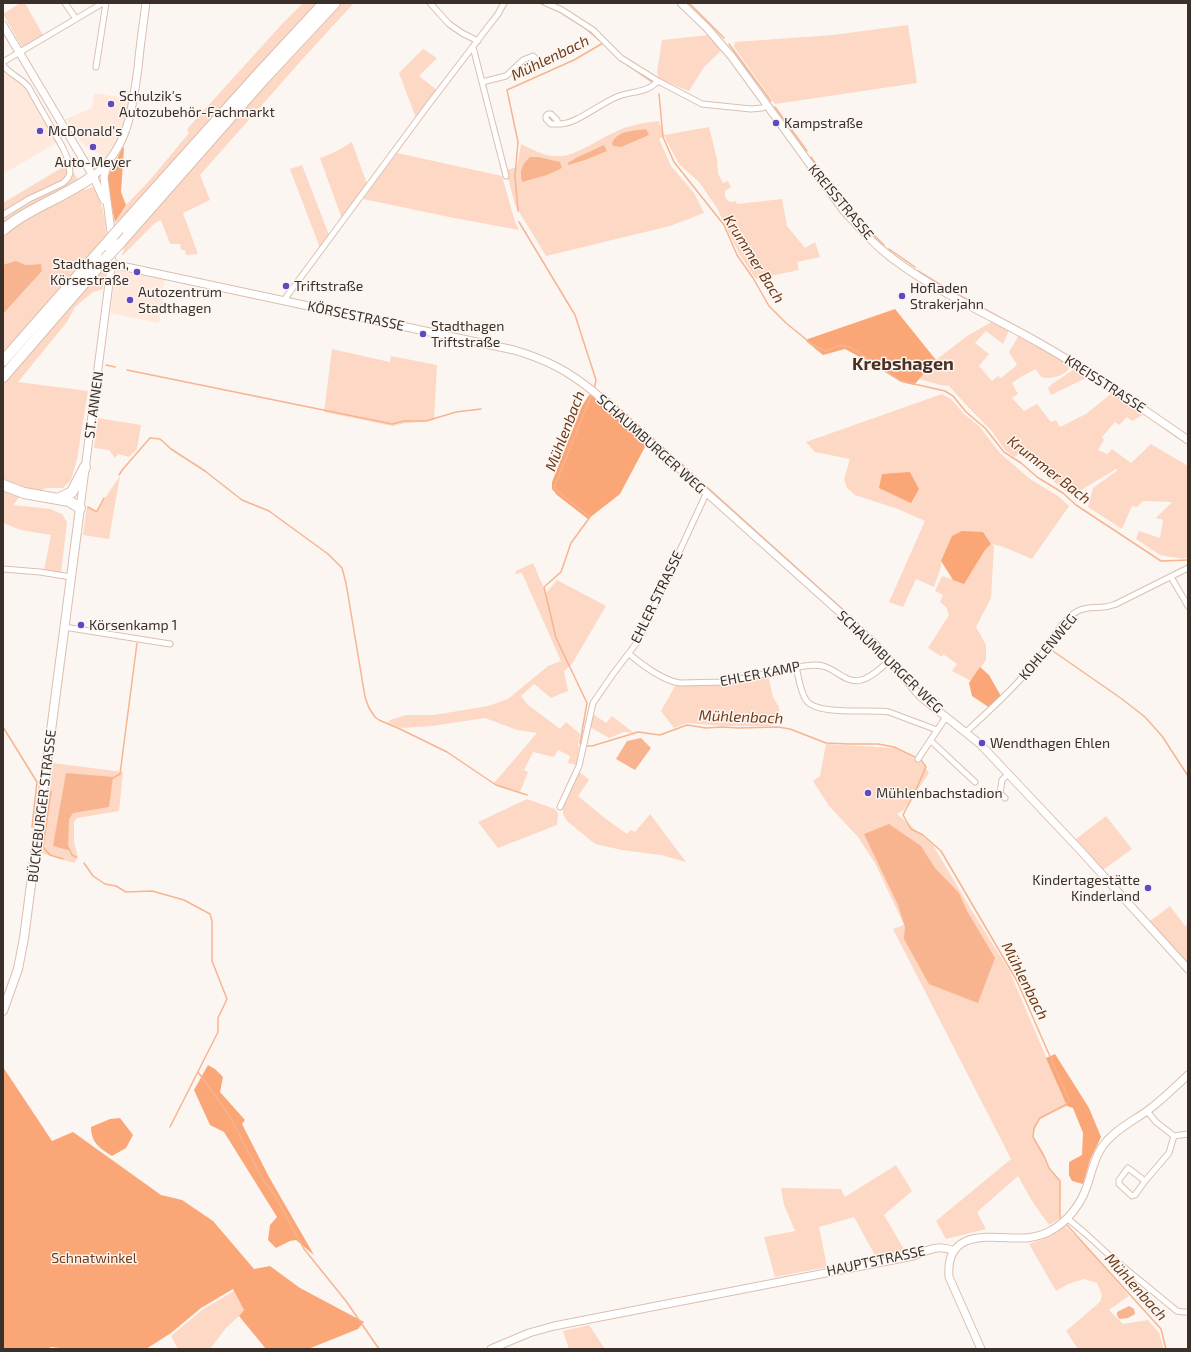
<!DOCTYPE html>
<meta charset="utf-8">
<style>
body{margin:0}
#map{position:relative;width:1191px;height:1352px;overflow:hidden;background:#fcf6f2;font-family:"Exo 2",sans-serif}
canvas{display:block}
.frame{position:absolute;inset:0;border:4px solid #3a2f29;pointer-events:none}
</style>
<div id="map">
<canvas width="1191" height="1352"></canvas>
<div class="frame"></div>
</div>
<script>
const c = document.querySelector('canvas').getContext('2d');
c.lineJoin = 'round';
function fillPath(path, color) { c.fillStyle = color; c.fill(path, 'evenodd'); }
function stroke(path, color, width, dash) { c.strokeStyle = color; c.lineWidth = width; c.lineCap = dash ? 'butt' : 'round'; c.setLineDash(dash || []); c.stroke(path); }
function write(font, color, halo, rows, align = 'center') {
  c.font = font + ' "Exo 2",sans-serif'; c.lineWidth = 3; c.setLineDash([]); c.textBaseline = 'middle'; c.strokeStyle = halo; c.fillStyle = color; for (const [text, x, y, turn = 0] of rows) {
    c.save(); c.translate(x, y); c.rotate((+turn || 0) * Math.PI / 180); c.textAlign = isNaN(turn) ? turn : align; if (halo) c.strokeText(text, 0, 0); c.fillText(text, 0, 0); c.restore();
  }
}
const built = new Path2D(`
 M3 69 24 83 58 142 3 174Z
 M94 93 131 99 124 127 116 143 105 157 82 144 66 119 92 108Z
 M118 268 165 278 161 297 163 298 159 323 110 313 116 270Z`);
const green = new Path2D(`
 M20 3H25L43 35 22 47 3 14Z
 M303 3H318L195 137 141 198 116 223 115 222 126 205 150 180 189 133 187 129 282 24Z
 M341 3H354L308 53 200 175 210 200 183 213 198 254 186 255 185 250H181L180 244H170L161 220 155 223 122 256 125 244 268 81Z
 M908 25 917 83 775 104 734 47 735 42 833 35Z
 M709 35 723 49 704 67 689 91 659 79 657 72 662 40Z
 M423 49 437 58 419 76 437 90 416 118 399 73Z
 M659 121 664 135 709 127 717 159 718 173 723 183 728 181 731 187 725 191C724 197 726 200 731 202L736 201 737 204 782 199 787 226 805 248 815 242 820 257 797 262 799 270 756 279 739 254 717 208 699 182 679 164 664 136 659 139 671 166 694 193 704 213 670 226 546 256 515 205 506 170 517 167 521 144C534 150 547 158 562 156 576 155 601 138 615 132 629 125 643 123 659 121ZM560 162 562 168 522 182 520 174Z
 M352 142 367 184 342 219 320 158 335 152Z
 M397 153 502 176 515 222 519 230 454 218 363 199Z
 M68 164 85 190 92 187 95 189C102 204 106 219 106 236L82 266 12 343 3 351V314L42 271 41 264C37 264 32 265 28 265 19 264 10 258 3 267V203Z
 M302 165 329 235 320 248 290 169Z
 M106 267 103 289 93 292 75 307 67 322 18 382 88 391 77 459 71 480 63 488H46L39 492C26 489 15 485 3 479V382Z
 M993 321 1009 330 1003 344 986 331 975 343 989 354 979 366 992 381 998 376 1001 378 1017 365 1009 352 1019 335 1071 366C1065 376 1051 380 1041 377L1036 369 1024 375 1012 383 1018 394 1012 398 1024 411 1037 404 1051 422 1056 420 1060 427 1086 414 1112 393 1144 414 1132 421 1127 417 1119 425 1115 422 1102 437 1104 440 1098 450 1107 454 1112 449 1131 463 1151 444 1188 466V556L1184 559 1160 555 1136 539 1139 531 1160 538 1163 520 1156 518 1172 502 1143 501 1137 507 1132 506 1122 529 1088 507 1093 488 1118 470 1116 469 1073 495 1050 479 1025 451 1014 457 1005 450 991 430 971 410 949 386 940 385 920 379 936 360 967 336Z
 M332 349 390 362 391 356 437 365 434 420C420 424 406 421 393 426L324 412Z
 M1076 368 1088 377 1051 395 1048 388 1052 384Z
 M942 394 951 399 964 414 979 426 1000 453 1030 479 1058 496 1069 506 1032 559 1001 546 992 544 994 546 991 598 976 627 986 645V660L971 681 952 671 957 664 943 654 942 657 928 648 949 615 946 607 940 602 943 595 935 591 942 576 964 583 985 550 991 544 983 532 941 561V567L934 587 916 579 903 607 889 602 925 521 898 509 855 495 847 488 844 479 850 459 815 452 806 442Z
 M98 418 141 425 137 449 129 457 118 454 115 458 109 450 94 448Z
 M120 476 109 539 83 535 87 506 96 511Z
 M3 488 21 495 13 505 50 509 62 514 67 522 61 573 44 570 51 535 21 530 3 523Z
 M533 563 546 593 557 580 606 606 572 664 564 671 568 691 551 698 534 684 521 696 527 704 560 729 566 722 580 734 578 744 579 747 576 765 568 763 570 756 558 750 554 757 533 752 524 770 528 772 520 792 505 788 494 783 537 733 517 730 485 718 432 726 401 728 388 723 390 720 406 715H434L488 706 508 699 548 666 561 661 522 573 515 574 516 571Z
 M768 675 773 697 779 707 780 720 770 726H722L687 723 674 728 661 711 675 686 726 684Z
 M593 714 606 723 612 716 634 733 624 732 609 738 590 727Z
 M826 744 894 748 905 753 922 763 929 773 904 810 897 814 933 845 972 911 1009 970 1067 1106 1038 1120 1033 1136 1044 1155 1050 1170 1061 1183 1059 1219 1049 1225 1032 1201 1018 1176 977 1212 986 1229 946 1239 936 1221 1011 1159 893 929 904 925 876 865 858 837 829 806 813 781 820 776Z
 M53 763 123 772 119 811 77 818 74 822V842L78 857 77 859 74 863 41 853Z
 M578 773H581L589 780 578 796 606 819 627 834 631 830 635 832 650 814 686 862 661 855 622 850 595 844 567 821 563 814V805Z
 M527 799 555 809 558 813 557 825 498 848 478 822Z
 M1106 816 1132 849 1103 870 1076 839Z
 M1170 906 1185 926 1188 924V964L1150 921Z
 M896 1165 912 1191 884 1215 905 1251 876 1257 854 1217 819 1227 827 1267 775 1277 764 1237 795 1231 784 1205 781 1188 841 1189 845 1197Z
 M1065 1226 1092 1252 1129 1296 1109 1310 1123 1324 1148 1320 1159 1333 1164 1349H1078L1066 1331 1100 1302 1102 1295 1097 1283 1084 1279 1068 1284 1056 1291 1029 1244 1043 1239Z
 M234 1291 244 1310 239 1316 226 1328 210 1349H178L171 1336 202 1310Z
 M589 1325 605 1349H569L563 1331Z`);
const forest = new Path2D(`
 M123 147 124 148 121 192 126 205 115 222 108 187 107 178Z
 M895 309 936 360 914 385 901 382 869 362 845 349 823 355 806 341 808 339Z
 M589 395H593L646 445 620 494 588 519 557 495 552 489V482L582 406Z
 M910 472 919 489 911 503 879 488 882 474Z
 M962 531 983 532 991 544 985 550 964 584 953 580 941 561 952 536Z
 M980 667 989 675 1001 696 990 708 972 696 969 683Z
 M1055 1054 1089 1108 1101 1137 1090 1160 1083 1184 1072 1181 1069 1175V1162L1082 1155 1083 1133 1073 1108 1067 1106 1046 1058Z
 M208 1065 215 1069 223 1077 220 1092 245 1120 242 1124 269 1177 314 1255 296 1240 290 1241 276 1248 268 1240 270 1225 277 1217 224 1132 210 1125 194 1090Z
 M3 1067 52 1141 73 1132 161 1195 182 1200 213 1221 254 1269 270 1266 300 1288 364 1322 358 1329 308 1349H266L239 1316 244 1310 233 1289 201 1308 171 1333 146 1349H70L51 1347 47 1349H3Z
 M120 1118 133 1135 126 1148 112 1156C99 1148 91 1142 91 1127L110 1119Z`);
const water = new Path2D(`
 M646 129 649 135 621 147 613 146 612 143C618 130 634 131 646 129Z
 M604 145 607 151 585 160 568 165V163L576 158Z
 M530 157H538L560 162 562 168 547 175 522 182C519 172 522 164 530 157Z
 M16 261 26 265 41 264 42 271 3 314V267L5 264Z
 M641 738 651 748 635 770 616 759 627 741Z
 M66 773 113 777 109 807 73 813 69 819 68 850 53 846Z
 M889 824 921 846 935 868 959 893 967 911 995 958 978 1003 929 984 904 939 905 927 898 905 864 834Z
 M1129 1306 1134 1309 1135 1314 1128 1318 1119 1319 1117 1315V1312Z`);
const stream = new Path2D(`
 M540 3 560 12 585 28 599 40
 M689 3 724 38
 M729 44 771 101
 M629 66 652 82
 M659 94 663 137 674 162 724 225 737 255 753 278 769 306 786 323 813 345 825 351 841 345 852 348 901 381 945 391 953 396 966 412 985 428 1004 452 1021 463 1037 477 1063 493 1076 505 1161 561 1188 560
 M775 107 807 151
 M811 157C834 188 856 219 884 245
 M518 211 515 176 518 142 507 90 574 60 603 43
 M519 222 575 315 596 380 594 389
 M889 249 915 267
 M918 271 949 290
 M953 292 978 305
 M981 307 999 317
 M106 365 115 367
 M127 370 392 424 404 421H426L456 412 481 409
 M606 396 850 616
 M119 475 123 469 150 438 160 439 171 449 205 471 242 500 269 511 328 554 342 568 346 583 365 697 369 708 375 717 379 720 400 729 447 752 496 785 527 795
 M88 507 95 511H97L104 498
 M1050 649 1122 699 1145 717 1162 736 1188 776
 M3 727 37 782 32 827
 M581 745 580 743 587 703 556 638 544 587 561 572 571 543 590 517 554 488 592 394
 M586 746H592L638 732 660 735 687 725 706 728 722 727 739 728 778 727 790 729 826 743 849 744H878L894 747 917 758
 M921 760 926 767 914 794 903 815 911 829 923 835 941 851 1017 981 1069 1100 1067 1104 1040 1118 1034 1128 1033 1137 1044 1156 1049 1168 1060 1181V1218
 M111 779 120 774 137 643
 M51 791 43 847 50 855 63 859
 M68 847 72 855 76 857
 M84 863 93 876 105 884 116 886 126 892 152 891 184 900 210 914 212 921V961L227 999 218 1018V1032L170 1127
 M198 1072 229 1115 263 1180 274 1194 304 1249 346 1301 379 1349
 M1066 1224 1161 1329 1166 1349`);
const street = new Path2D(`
 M65 3 76 19
 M430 3 449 24 462 33 478 41
 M546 3 562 10 593 30 621 58 658 81 702 104 751 109 762 108 767 106
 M473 47 506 176
 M3 62 103 3
 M3 65C10 75 22 78 29 88L63 148 68 160 70 173 68 178 63 183 29 199 3 215
 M96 67 106 3
 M482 82 506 76 523 60 533 56 539 63
 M558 124H551L546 119V116L548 114H551L557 120 558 124C576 125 600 103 619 96 633 91 647 93 658 81
 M284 300 429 104 484 32 498 14 504 3
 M3 569 40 572 71 577
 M1171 577 1188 606
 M64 627 170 644
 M629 654C641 664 664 681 680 683L724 682 804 666C812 665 819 664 826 667 837 671 848 684 861 680 871 678 882 667 890 660
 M796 667C799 678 800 691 806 700 816 716 871 709 889 712L937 730
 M966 732C990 710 1014 688 1035 663 1049 648 1061 618 1080 610 1087 607 1096 608 1104 607 1108 607 1112 605 1116 604L1188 568
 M931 741 975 782
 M918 759 946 717
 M1005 798 1000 793 1002 780 1008 774
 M560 807 579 766 593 703 613 674 638 641 706 494
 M1147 1111 1156 1122 1174 1136
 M1145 1181 1128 1168 1119 1180V1184L1132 1196 1135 1195 1145 1181 1169 1153 1174 1136 1188 1134
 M1067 1218 1086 1234 1110 1256 1177 1311 1183 1312H1188`);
const secondary = new Path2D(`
 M681 3 707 28 732 57 844 211C856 224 868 238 882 250 927 288 989 314 1041 344 1092 373 1140 407 1188 440
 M3 25 93 176 104 200
 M109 161 105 172 104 178 112 239
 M93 176C129 148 132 109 138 68 140 46 143 25 146 3
 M112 264 514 350C547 360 567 370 594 392L874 643 921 697 980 744 1080 850 1188 969
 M80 508 112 260
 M491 1349 529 1333 554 1326 913 1256C928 1250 938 1244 954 1251
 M981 1349 949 1277C945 1226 994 1239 1026 1238 1035 1237 1044 1235 1052 1230 1068 1221 1081 1204 1087 1186 1091 1175 1093 1163 1099 1152 1109 1133 1130 1123 1147 1111 1162 1100 1175 1087 1188 1075`);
const primary = new Path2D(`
 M3 1011 18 969 24 938 80 508`);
const highway = new Path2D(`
 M119 229 259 73 324 3
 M3 230C30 207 65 197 93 176
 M119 244 265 78 335 3
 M3 361 105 245
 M3 377 105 259
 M3 485 24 493 69 501 80 508
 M58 499 72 492 85 467`);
const highwayBridge = new Path2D(`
 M105 245 119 229
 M105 259 119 244`);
const markers = [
 [111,104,4,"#5f49c1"],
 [776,123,4,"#5f49c1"],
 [40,131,4,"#5f49c1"],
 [93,147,4,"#5f49c1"],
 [137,272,4,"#5f49c1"],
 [286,286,4,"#5f49c1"],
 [902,296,4,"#5f49c1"],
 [130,300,4,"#5f49c1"],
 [423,334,4,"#5f49c1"],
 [81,625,4,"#5f49c1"],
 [982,743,4,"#5f49c1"],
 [868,793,4,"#5f49c1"],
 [1148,888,4,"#5f49c1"]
];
const poiNames = [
 ["Schulzik's",119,96],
 ["Autozubehör-Fachmarkt",119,112],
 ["Kampstraße",784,123],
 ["McDonald's",48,131],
 ["Auto-Meyer",93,162,"center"],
 ["Stadthagen,",129,264,"right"],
 ["Körsestraße",129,280,"right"],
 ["Triftstraße",294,286],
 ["Hofladen",910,288],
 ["Strakerjahn",910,304],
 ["Autozentrum",138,292],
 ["Stadthagen",138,308],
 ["Stadthagen",431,326],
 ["Triftstraße",431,342],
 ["Körsenkamp 1",89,625],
 ["Wendthagen Ehlen",990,743],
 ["Mühlenbachstadion",876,793],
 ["Kindertagestätte",1140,880,"right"],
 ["Kinderland",1140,896,"right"]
];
const streetNames = [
 ["KREISSTRASSE",841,202,50],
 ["KÖRSESTRASSE",356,316,12],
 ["KREISSTRASSE",1105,384,33],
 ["ST. ANNEN",94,405,-82],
 ["SCHAUMBURGER WEG",651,444,42],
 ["EHLER STRASSE",657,597,-64],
 ["KOHLENWEG",1048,647,-50],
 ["SCHAUMBURGER WEG",890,662,44],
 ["EHLER KAMP",760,674,-11],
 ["BÜCKEBURGER STRASSE",42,806,-83],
 ["HAUPTSTRASSE",876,1261,-12]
];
const parkNames = [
 ["Schnatwinkel",94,1258]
];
const waterNames = [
 ["Mühlenbach",550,58,-26],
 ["Krummer Bach",754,259,58],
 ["Mühlenbach",565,431,-69],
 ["Krummer Bach",1049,470,38],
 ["Mühlenbach",741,717,2],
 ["Mühlenbach",1025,981,63],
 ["Mühlenbach",1136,1287,48]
];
const districtNames = [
 ["Krebshagen",903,364]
];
fillPath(built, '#ffe8dc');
fillPath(green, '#fcd8c5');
fillPath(forest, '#faa676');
fillPath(water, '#f7b48e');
stroke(stream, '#f7b48e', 1.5);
stroke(street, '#dcbfb0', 7);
stroke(secondary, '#dcbfb0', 9);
stroke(primary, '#dcbfb0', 10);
stroke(highway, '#dcbfb0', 12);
stroke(street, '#fff', 5);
stroke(secondary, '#fff', 7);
stroke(primary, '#fff', 8);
stroke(highway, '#fff', 10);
stroke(highwayBridge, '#dcbfb0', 12, []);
stroke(highwayBridge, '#fff', 10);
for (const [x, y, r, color] of markers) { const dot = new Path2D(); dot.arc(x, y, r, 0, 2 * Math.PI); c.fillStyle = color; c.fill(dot); stroke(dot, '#fcf6f2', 1.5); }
write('14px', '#3a2f29', '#fcf6f2', poiNames, 'left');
write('14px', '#3a2f29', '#fcf6f2', streetNames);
write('14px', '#703a18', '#fcf6f2', parkNames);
write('italic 15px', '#6e3916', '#fcf6f2', waterNames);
write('bold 18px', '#493225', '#fcf6f2', districtNames);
</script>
